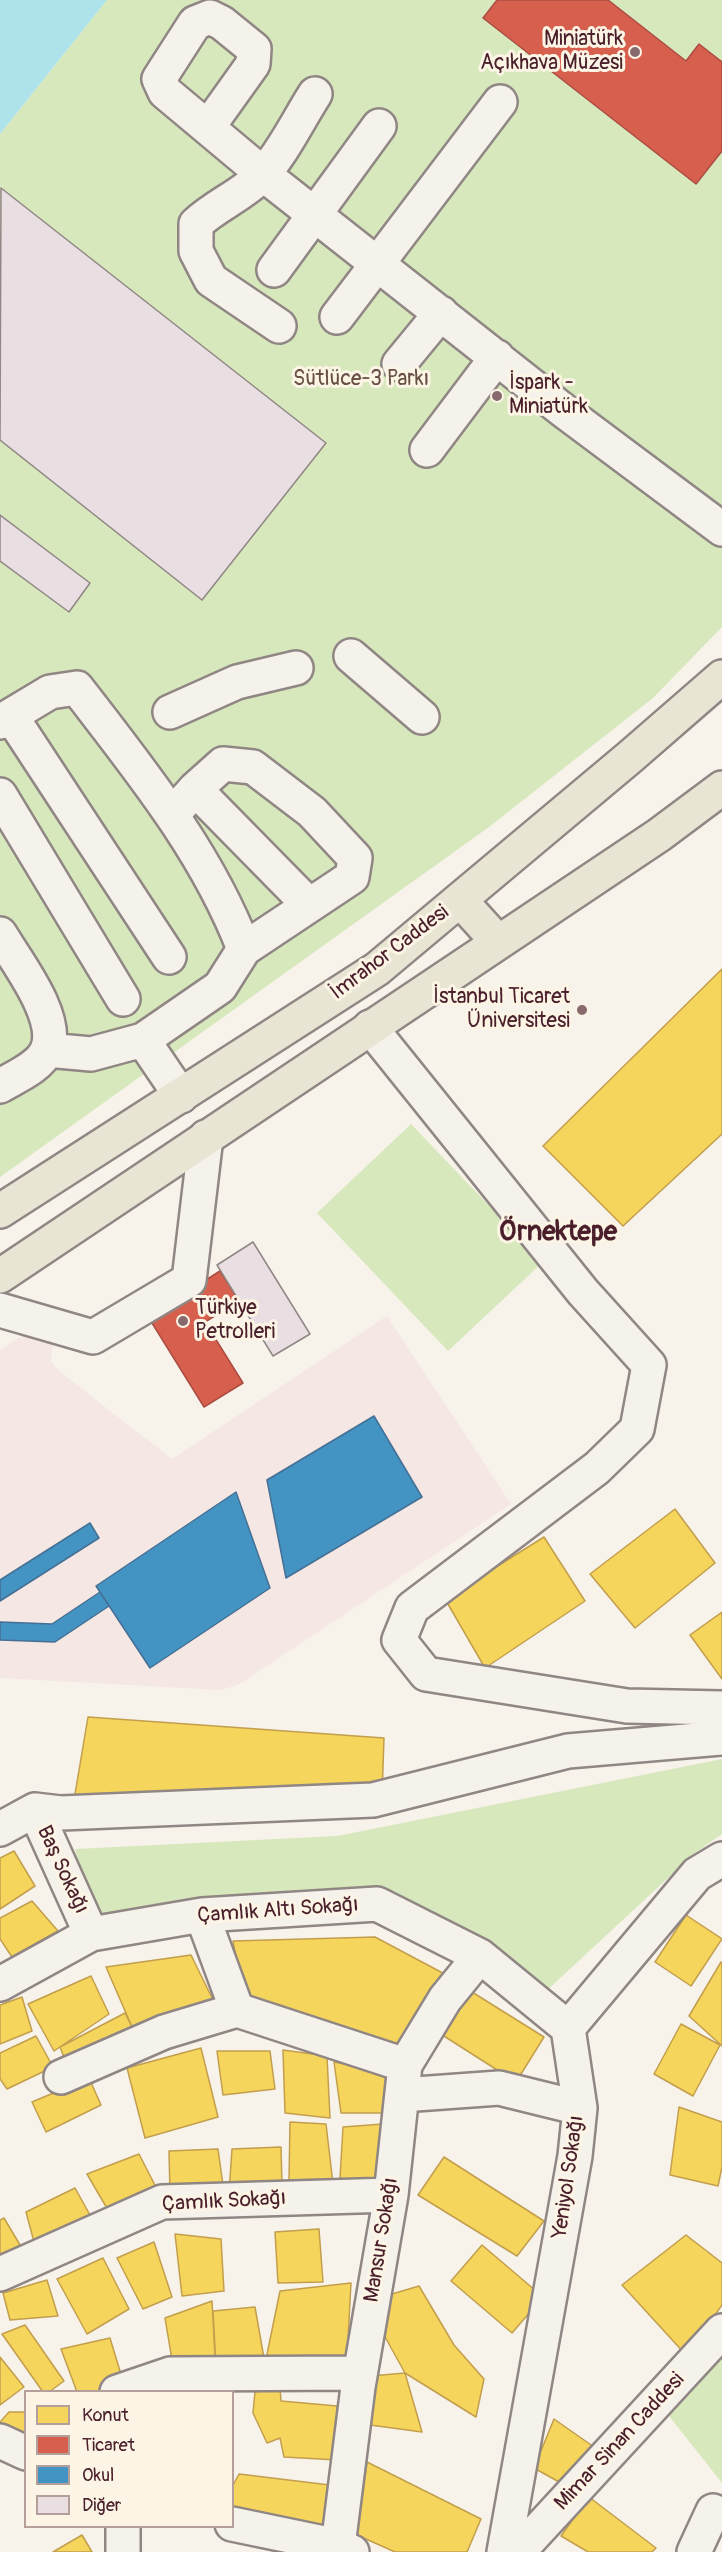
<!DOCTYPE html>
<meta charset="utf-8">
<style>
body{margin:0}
#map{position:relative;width:722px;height:2552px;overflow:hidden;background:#f7f3ea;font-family:Pangolin,sans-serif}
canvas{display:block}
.legend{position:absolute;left:24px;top:2390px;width:210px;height:138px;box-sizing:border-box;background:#fcf5e5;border:2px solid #b59f9b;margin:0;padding:8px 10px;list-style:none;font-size:18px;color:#4a1f2b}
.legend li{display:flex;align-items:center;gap:12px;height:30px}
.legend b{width:30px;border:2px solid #b59f9b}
</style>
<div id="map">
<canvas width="722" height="2552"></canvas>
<ul class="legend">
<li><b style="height:16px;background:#f6d55c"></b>Konut</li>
<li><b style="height:16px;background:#d6604d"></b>Ticaret</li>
<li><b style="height:16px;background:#4393c3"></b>Okul</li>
<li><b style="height:16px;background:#e9dee1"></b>Diğer</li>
</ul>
</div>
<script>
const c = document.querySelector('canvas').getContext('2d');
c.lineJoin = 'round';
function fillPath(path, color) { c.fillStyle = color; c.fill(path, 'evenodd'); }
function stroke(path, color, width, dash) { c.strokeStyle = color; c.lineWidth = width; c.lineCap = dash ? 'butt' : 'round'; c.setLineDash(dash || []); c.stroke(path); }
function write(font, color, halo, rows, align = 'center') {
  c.font = font + ' Pangolin,sans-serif'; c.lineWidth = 6; c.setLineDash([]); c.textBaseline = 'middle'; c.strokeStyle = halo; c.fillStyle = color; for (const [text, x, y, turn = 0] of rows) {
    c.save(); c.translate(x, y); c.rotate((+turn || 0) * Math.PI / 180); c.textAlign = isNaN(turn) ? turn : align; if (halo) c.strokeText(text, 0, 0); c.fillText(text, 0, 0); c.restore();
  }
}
const built = new Path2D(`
 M387 1316 511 1504 238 1685 220 1690 0 1678V1350L25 1334 53 1337 51 1361 59 1371 172 1459Z`);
const green = new Path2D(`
 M107 0H722V627L653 698 489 827 0 1177V134Z
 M411 1124 543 1262 448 1351 317 1213Z
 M722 1759V1834L695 1853 543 1994 383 1901 92 1921 75 1849 337 1836Z
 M722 2354V2483L669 2416Z`);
const water = new Path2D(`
 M0 0H107L0 134Z`);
const homes = new Path2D(`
 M722 969V1134L623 1226 543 1146Z
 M675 1509 715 1563 635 1628 590 1574Z
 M544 1537 585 1601 485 1668 445 1599Z
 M722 1612V1679L690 1635Z
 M88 1717 384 1738 382 1797 74 1800Z
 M14 1851 35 1886 0 1909V1858Z
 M32 1901 58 1931 12 1957 0 1939V1918Z
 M686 1915 722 1939 691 1986 655 1962Z
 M375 1937 454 1979 397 2054 244 2001 233 1941Z
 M191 1955 216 2006 132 2027 106 1967Z
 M721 1962 722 1963V2046L689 2016Z
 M91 1976 109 2014 54 2051 28 2004Z
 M464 1987 544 2037 516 2082 436 2031Z
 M22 1997 32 2031 0 2044V2005Z
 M125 2013 140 2043 70 2073 60 2047Z
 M681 2024 720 2045 693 2096 654 2074Z
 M36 2036 53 2067 7 2089 0 2079V2053Z
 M201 2048 218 2117 145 2138 127 2068Z
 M283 2050 327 2056 330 2118 285 2113Z
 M217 2051H270L275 2089 223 2095Z
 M334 2062 392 2072 388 2113H341Z
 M89 2078 101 2105 46 2132 32 2102Z
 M679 2107 722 2122V2167L718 2186 670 2175Z
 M290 2122 326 2124 333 2184 289 2181Z
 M383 2124 384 2185 340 2178 343 2127Z
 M281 2147 282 2185 229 2193 232 2149Z
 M218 2149 224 2192 170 2194 169 2151Z
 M139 2154 159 2193 112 2217 87 2174Z
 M444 2157 544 2221 517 2256 418 2195Z
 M75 2188 95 2224 38 2257 26 2212Z
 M4 2218 23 2250 0 2264V2220Z
 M319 2229 323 2282 278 2283 275 2232Z
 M175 2234 221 2239 224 2291 182 2296Z
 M686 2235 722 2263V2305L686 2355 622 2285Z
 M154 2242 172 2297 143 2309 117 2258Z
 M482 2245 543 2297 512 2333 451 2281Z
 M103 2258 129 2309 87 2334 57 2279Z
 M47 2280 58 2316 10 2320 3 2293Z
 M351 2283 347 2358 265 2364 280 2291Z
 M419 2286 454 2345 484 2379 476 2417 405 2373 384 2335 392 2294Z
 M212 2301 215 2356 173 2366 165 2318Z
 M255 2307 265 2364 216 2367 213 2311Z
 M25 2325 64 2381 49 2392H43L2 2334Z
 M110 2338 123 2381 99 2392H77L61 2349Z
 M0 2357 24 2387 0 2405Z
 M405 2373 422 2432 370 2425 371 2376Z
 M280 2387 281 2401 337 2406 338 2460 284 2457 280 2438 267 2443 253 2413 255 2392Z
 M9 2412H26V2448L0 2433V2422Z
 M554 2419 594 2447 568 2487 534 2468Z
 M367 2462 481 2519 467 2552H395L357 2535Z
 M239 2474 338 2486 327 2535 232 2515V2487Z
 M589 2497 656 2548 652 2552H588L561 2536Z
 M82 2535 92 2552H53Z`);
const shops = new Path2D(`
 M497 0H608L686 61 699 44 722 62V151L696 184 483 18Z
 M220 1271 239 1301 205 1322 243 1383 204 1407 139 1302 187 1292Z`);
const schools = new Path2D(`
 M374 1416 422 1497 286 1578 267 1480Z
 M236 1492 270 1588 150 1668 96 1586Z
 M90 1523 99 1538 0 1601V1580Z
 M100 1592 109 1606 55 1642 0 1640V1622L52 1624Z`);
const building = new Path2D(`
 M1 188 326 443 202 600 0 440Z
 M0 515 90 583 69 612 0 561Z
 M253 1242 310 1334 273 1356 217 1265Z`);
const minor = new Path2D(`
 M208 127 253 64 254 49 222 23 210 17 195 23 159 79 165 92 263 174 564 411 722 529
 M274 270 379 126
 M337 317 500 102
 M279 326 211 280 196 251V224C216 205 243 195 262 175 281 156 300 117 315 94
 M399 364 441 313
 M427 450 497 357
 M351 656 422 717
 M170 712 237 682 296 668
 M11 716 169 957
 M0 722 50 692 77 688C140 770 207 852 244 949L220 987 143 1040 181 1096
 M195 789 309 905
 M0 795 123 999
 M172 815 195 789 223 764 253 767 312 812 355 858 352 877 244 949
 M0 934C16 961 61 1018 47 1050 40 1067 15 1077 0 1086
 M370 1027 583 1292 649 1365 637 1429 597 1468 412 1608 399 1640 426 1674 627 1706 722 1708
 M47 1050 91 1054 143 1040
 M0 1310 93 1337 189 1280 206 1137
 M35 1810 61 1813 373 1800 568 1751 722 1738
 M35 1810 91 1934
 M0 1829 35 1810
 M202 1915 237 2010 405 2065
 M0 1984 91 1934 202 1915 377 1904 480 1956 568 2028
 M61 2077 164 2032 237 2010
 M402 2095 499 2088 580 2108
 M0 2274 162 2202 391 2195
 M117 2392 170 2374 360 2373
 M0 2441 26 2453
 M232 2524 338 2546 352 2552
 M338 2546 358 2387 391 2195 405 2065 445 1999 480 1956
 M123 2552V2526
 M504 2552 575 2156 580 2108 568 2028 697 1874 722 1859
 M518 2552 722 2331
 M694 2552 713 2511`);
const major = new Path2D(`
 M460 900 498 942
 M0 1211 377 969 630 757 722 677
 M0 1276 659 835 722 788`);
const markers = [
 [635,52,6,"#87696e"],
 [497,396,6,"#87696e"],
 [582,1010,6,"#87696e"],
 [183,1321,6,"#87696e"]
];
const poiNames = [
 ["Miniatürk",623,40],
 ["Açıkhava Müzesi",623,64],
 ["İspark -",509,384,"left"],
 ["Miniatürk",509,408,"left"],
 ["İstanbul Ticaret",570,998],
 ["Üniversitesi",570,1022],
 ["Türkiye",195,1309,"left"],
 ["Petrolleri",195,1333,"left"]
];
const parkNames = [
 ["Sütlüce-3 Parkı",361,380]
];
const streetNames = [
 ["İmrahor Caddesi",390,953,-37],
 ["Baş Sokağı",62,1870,65],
 ["Çamlık Altı Sokağı",278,1911,-4],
 ["Yeniyol Sokağı",569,2177,-82],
 ["Çamlık Sokağı",224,2202,-3],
 ["Mansur Sokağı",382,2240,-81],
 ["Mimar Sinan Caddesi",620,2442,-47]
];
const districtNames = [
 ["Örnektepe",558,1233]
];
fillPath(built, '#f5e7e3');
fillPath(green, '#d8e8bd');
fillPath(water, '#aee3eb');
fillPath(homes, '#f6d55c');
stroke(homes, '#c29e4d', 1.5);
fillPath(shops, '#d6604d');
stroke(shops, '#ac4c43', 1.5);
fillPath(schools, '#4393c3');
stroke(schools, '#457095', 1.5);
fillPath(building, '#e9dee1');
stroke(building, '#908684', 1.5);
stroke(minor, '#908684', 38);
stroke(major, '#908684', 38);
stroke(minor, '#f5f2ec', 33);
stroke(major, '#e9e5d5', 33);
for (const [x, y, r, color] of markers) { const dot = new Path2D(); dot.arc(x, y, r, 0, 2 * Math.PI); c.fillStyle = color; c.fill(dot); stroke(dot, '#fcf5e5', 2); }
write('21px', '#4a1f2b', '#fcf5e5', poiNames, 'right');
write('21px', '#674f46', '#fcf5e5', parkNames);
write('21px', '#4a1f2b', '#fcf5e5', streetNames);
write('bold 27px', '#4a1f2b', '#fcf5e5', districtNames);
</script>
